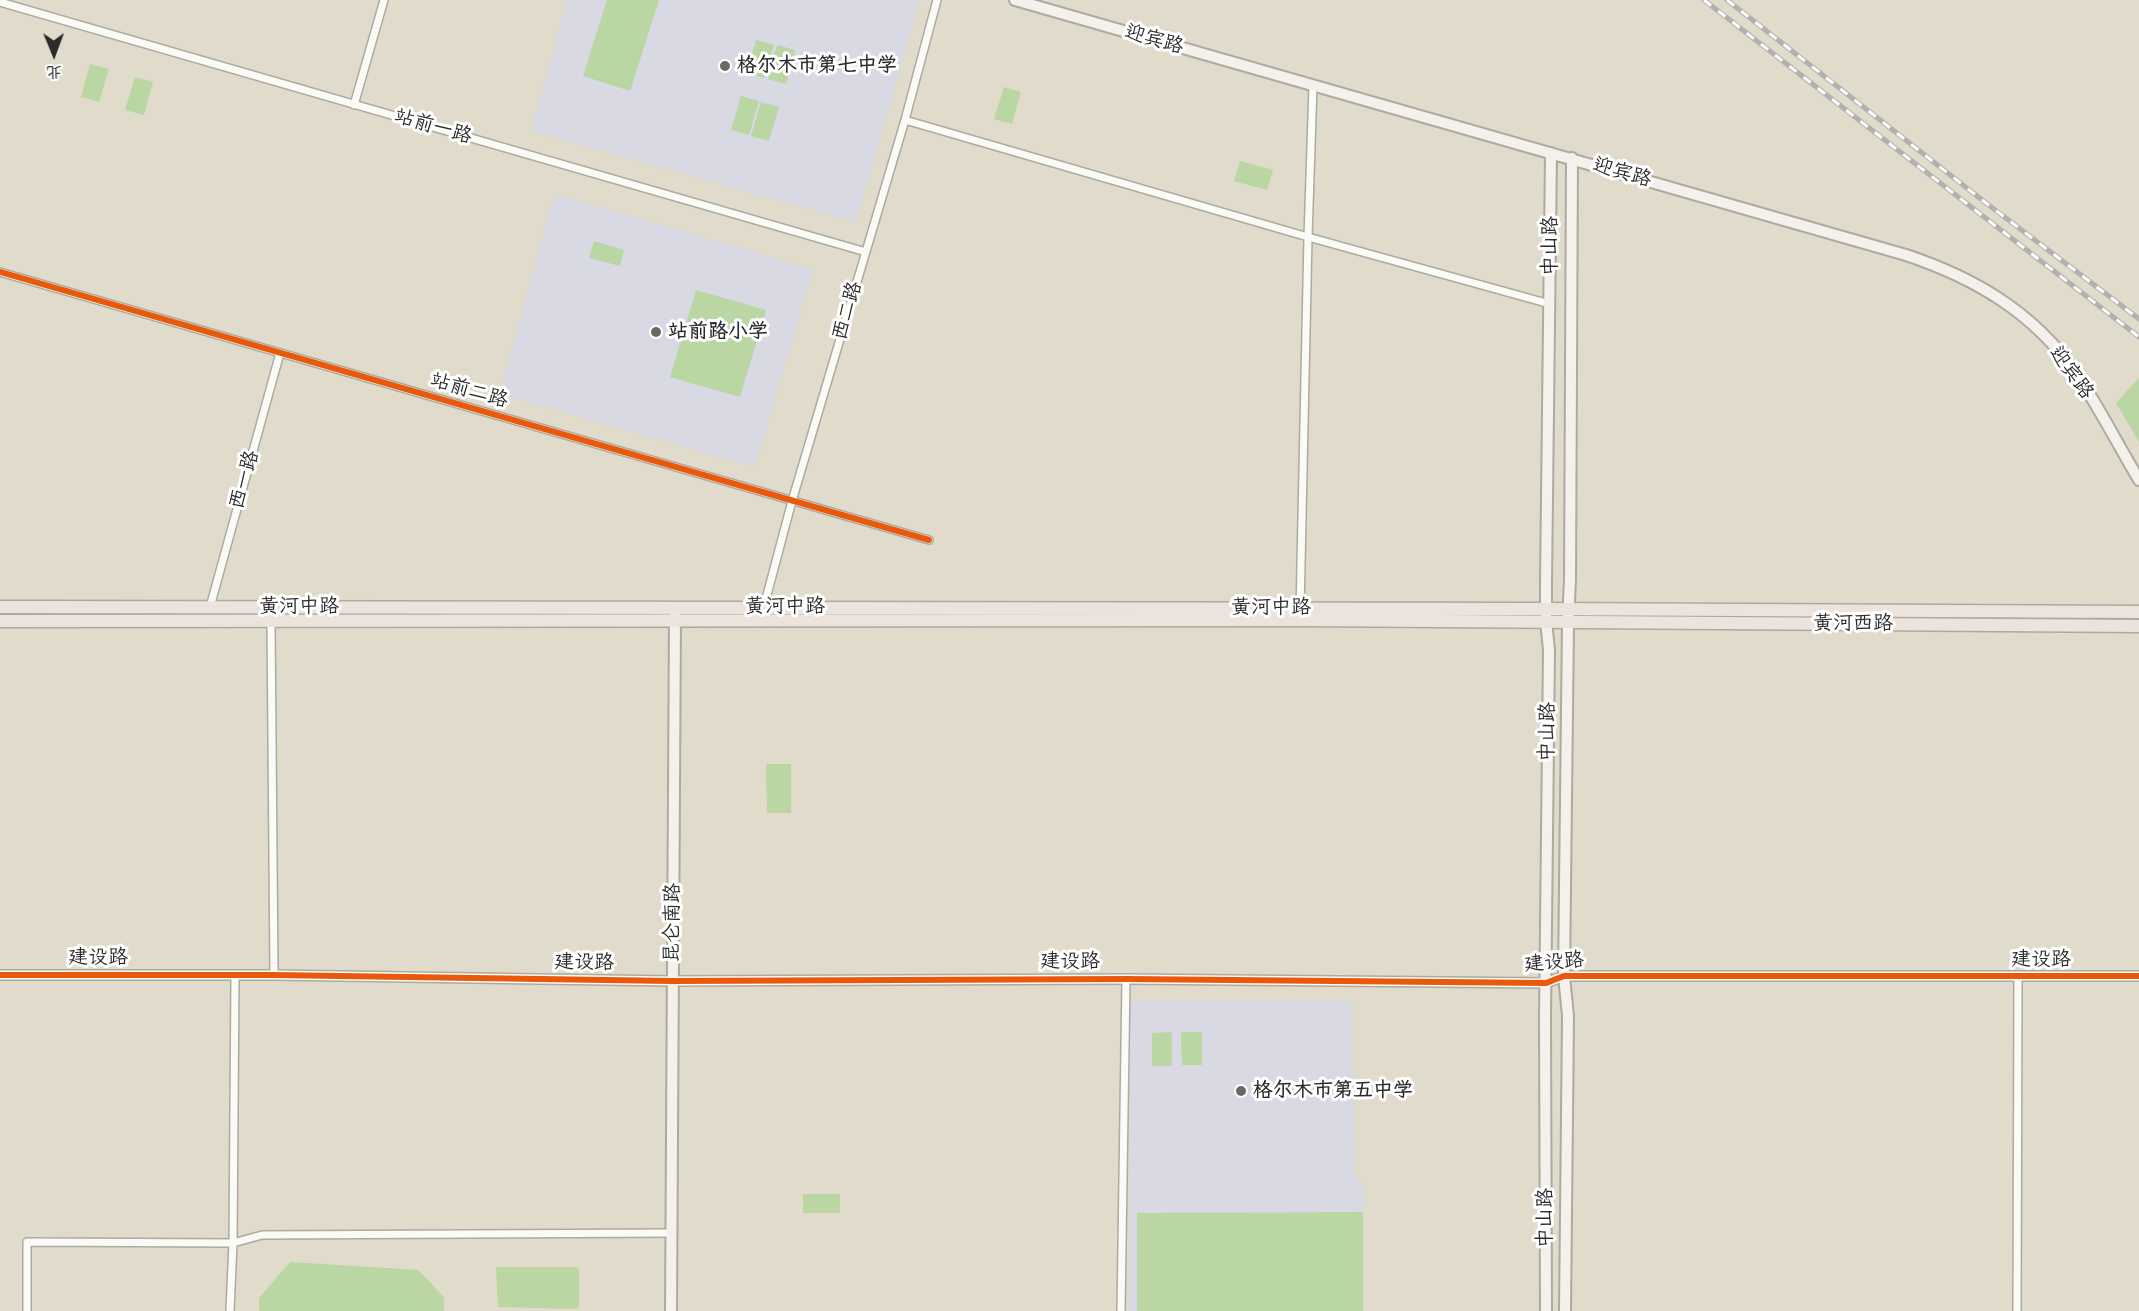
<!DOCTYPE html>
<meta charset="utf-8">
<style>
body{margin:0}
#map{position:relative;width:2139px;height:1311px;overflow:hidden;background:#e0dbca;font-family:Pangolin,"LXGW WenKai TC",sans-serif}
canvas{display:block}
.north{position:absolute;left:24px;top:24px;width:60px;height:60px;-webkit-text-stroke:4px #fff;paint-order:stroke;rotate:179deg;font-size:16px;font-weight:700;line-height:24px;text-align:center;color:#2b2b2b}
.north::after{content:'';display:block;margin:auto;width:21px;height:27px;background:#2b2b2b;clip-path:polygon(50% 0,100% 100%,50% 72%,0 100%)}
</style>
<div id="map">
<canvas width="2139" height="1311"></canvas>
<div class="north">北</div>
</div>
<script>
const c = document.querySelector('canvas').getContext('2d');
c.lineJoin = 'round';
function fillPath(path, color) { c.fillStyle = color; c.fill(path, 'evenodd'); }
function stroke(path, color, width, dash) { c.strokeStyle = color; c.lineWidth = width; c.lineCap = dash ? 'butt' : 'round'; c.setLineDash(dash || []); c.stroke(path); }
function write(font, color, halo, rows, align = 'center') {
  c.font = font + ' Pangolin,"LXGW WenKai TC",sans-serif'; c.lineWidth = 6; c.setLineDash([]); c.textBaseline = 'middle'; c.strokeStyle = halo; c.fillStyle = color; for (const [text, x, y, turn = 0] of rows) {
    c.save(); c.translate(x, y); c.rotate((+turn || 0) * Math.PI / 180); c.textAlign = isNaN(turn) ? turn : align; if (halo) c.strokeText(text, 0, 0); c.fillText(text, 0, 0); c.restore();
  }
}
const built = new Path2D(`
 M567 0H920L856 222 531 131Z
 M554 194 813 269 755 467 500 394Z
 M1352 1000 1355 1181H1363L1364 1311H1129L1130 1001Z`);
const green = new Path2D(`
 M607 0H659L630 91 583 76Z
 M756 40 774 45 764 78 747 73Z
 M777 45 795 50 786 84 768 79Z
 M90 64 109 69 99 102 81 97Z
 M135 77 153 82 144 115 125 110Z
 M1004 87 1021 92 1012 124 994 119Z
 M741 96 759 101 749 135 731 130Z
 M761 102 779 107 769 141 751 136Z
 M1240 161 1273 170 1267 190 1234 181Z
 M594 241 624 250 620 266 589 258Z
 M696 290 766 310 740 397 670 377Z
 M2139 378V442L2116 403Z
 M766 764H791V813H767Z
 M1172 1032V1066H1152V1033Z
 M1181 1032H1202V1065H1182Z
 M803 1194H840V1213H803Z
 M1363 1212V1311H1137V1213Z
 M290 1262 418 1270 444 1297V1311H259V1298Z
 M496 1267H574L579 1269V1307L573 1309 498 1307Z`);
const minor = new Path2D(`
 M0 2 866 252
 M354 105 384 0
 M905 120 1308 237 1550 304
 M0 272 929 540
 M210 607 280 353
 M763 610 792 501 905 120 937 0
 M1300 611 1308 237 1313 86
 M271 621 274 975
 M27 1311V1242L233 1243 262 1235 672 1233
 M230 1311 233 1243 235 975
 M1121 1311 1126 979
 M2017 1311 2018 976`);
const tertiary = new Path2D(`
 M0 975H274L672 981 1126 979 1546 983 1564 976H2139`);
const secondary = new Path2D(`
 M1015 0 1906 255C1975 278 2033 312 2076 373 2099 407 2118 445 2139 480
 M671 1311 675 614
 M1546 1311 1545 1017 1549 650 1546 621V582L1551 153
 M1565 1311 1568 1016 1564 976 1568 622 1570 580 1572 158`);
const trunk = new Path2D(`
 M0 607 1547 609 2139 612
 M0 621 1300 620 2139 626`);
const rail = new Path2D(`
 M1704 0 2139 337
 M1727 0 1986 203 2139 319`);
const cycleway = new Path2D(`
 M0 272 929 540
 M0 975H274L672 981 1126 979 1546 983 1564 976H2139`);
const markers = [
 [725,66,6,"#6a6963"],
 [656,332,6,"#6a6963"],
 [1241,1091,6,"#6a6963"]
];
const streetNames = [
 ["迎宾路",1154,40,16],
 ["站前一路",433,127,16],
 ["迎宾路",1622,173,16],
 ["中山路",1551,246,-90],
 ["西二路",848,311,-74],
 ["迎宾路",2071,373,54],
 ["站前二路",469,391,16],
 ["西一路",245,480,-74],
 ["黄河中路",299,607],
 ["黄河中路",785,607],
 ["黄河中路",1271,608],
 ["黄河西路",1853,624],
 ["中山路",1548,732,-89],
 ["昆仑南路",673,923,-89],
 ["建设路",98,958],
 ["建设路",2041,960],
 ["建设路",1070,962],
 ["建设路",584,963,1],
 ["建设路",1554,963,-5],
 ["中山路",1546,1218,-90]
];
const poiNames = [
 ["格尔木市第七中学",737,66],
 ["站前路小学",668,332],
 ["格尔木市第五中学",1253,1091]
];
fillPath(built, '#d9d9e4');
fillPath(green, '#b9d6a3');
stroke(minor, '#adaaa0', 10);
stroke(tertiary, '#adaaa0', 12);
stroke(secondary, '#adaaa0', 14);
stroke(trunk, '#adaaa0', 15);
stroke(minor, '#fafaf7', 7);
stroke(tertiary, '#fafaf7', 9);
stroke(secondary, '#f4f1ec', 10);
stroke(trunk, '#ece4dc', 12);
stroke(rail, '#b2b1af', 5);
stroke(rail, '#fff', 3, [9]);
stroke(cycleway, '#e8590c', 6);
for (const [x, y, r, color] of markers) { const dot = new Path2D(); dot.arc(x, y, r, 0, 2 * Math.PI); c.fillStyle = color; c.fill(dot); stroke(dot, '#fff', 2); }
write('20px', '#2b2b2b', '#fff', streetNames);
write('bold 20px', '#2b2b2b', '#fff', poiNames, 'left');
</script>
